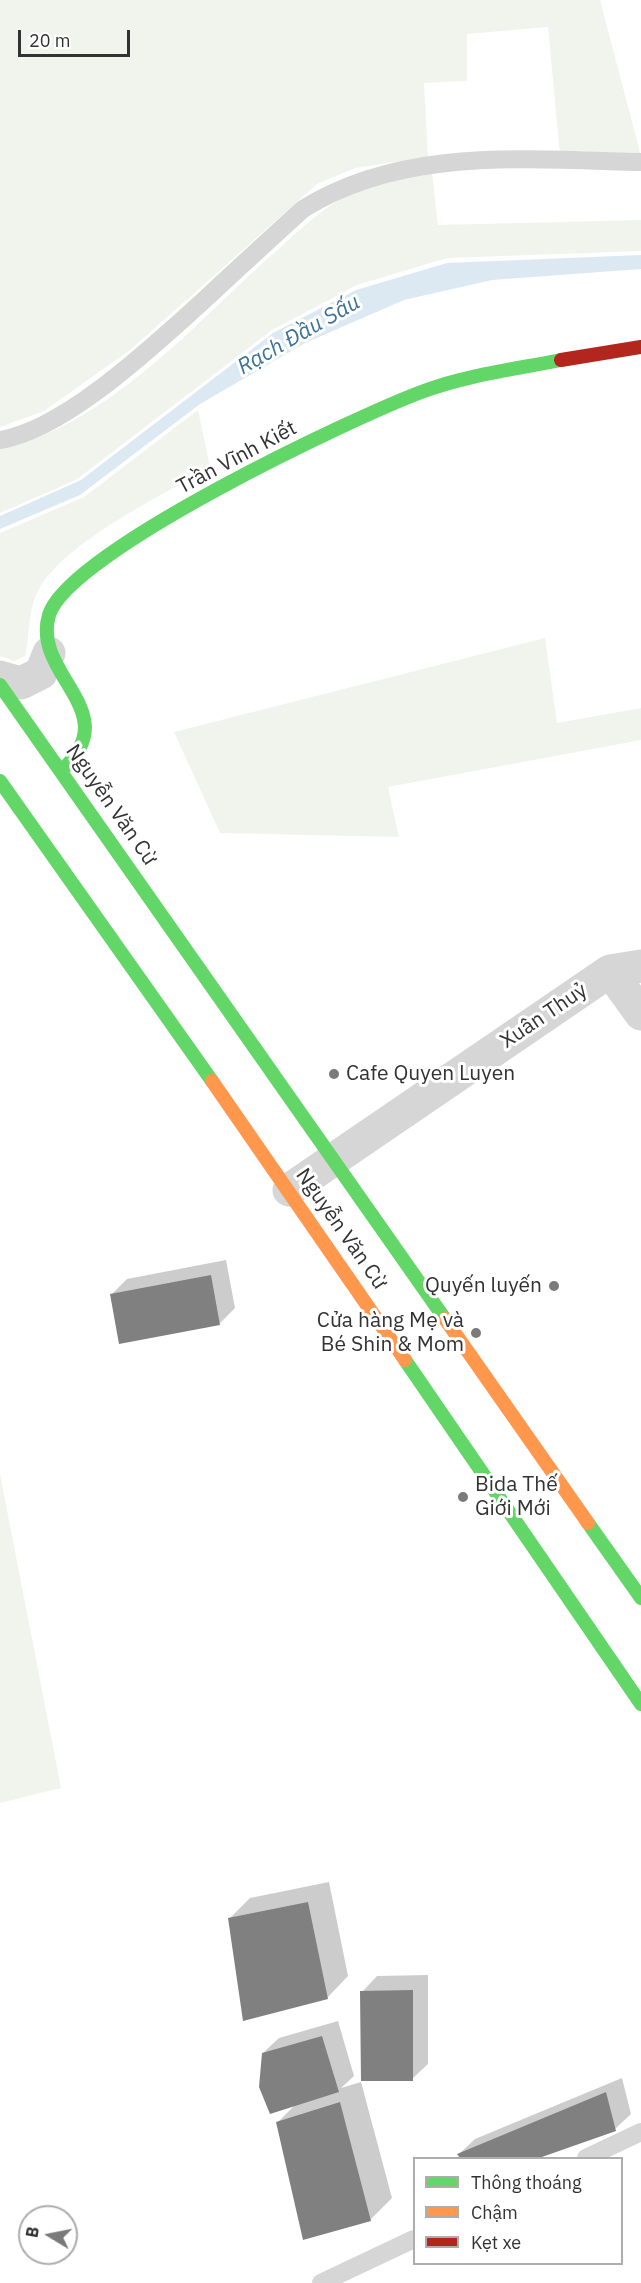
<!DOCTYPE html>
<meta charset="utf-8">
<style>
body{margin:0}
#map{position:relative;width:641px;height:2283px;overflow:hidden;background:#fff;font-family:"IBM Plex Sans",sans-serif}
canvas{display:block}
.legend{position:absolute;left:413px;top:2157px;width:210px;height:108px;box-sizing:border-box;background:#fff;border:2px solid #adadad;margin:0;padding:8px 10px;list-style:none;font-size:18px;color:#323232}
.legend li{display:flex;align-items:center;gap:12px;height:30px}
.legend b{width:30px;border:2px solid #adadad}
.north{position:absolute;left:18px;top:2205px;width:60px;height:60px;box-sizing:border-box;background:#fff;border:2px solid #adadad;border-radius:50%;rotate:280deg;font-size:16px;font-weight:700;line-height:24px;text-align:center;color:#323232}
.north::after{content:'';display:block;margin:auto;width:21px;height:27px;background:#7a7a7a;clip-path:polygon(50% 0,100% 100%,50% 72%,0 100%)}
.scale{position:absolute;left:18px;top:30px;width:112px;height:27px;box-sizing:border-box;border:3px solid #323232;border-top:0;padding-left:8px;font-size:18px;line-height:21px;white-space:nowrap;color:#323232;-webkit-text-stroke:4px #fff;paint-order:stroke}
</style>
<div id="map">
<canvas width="641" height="2283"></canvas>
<ul class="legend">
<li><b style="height:8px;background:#63d668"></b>Thông thoáng</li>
<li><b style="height:8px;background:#ff974d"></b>Chậm</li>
<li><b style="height:8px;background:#b3261e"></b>Kẹt xe</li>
</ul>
<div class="north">B</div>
<div class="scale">20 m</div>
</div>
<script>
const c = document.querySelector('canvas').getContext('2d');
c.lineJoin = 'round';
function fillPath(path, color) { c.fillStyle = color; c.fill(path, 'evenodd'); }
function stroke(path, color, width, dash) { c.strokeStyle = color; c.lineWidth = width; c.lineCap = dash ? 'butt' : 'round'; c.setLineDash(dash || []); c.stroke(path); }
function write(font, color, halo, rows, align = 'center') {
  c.font = font + ' "IBM Plex Sans",sans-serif'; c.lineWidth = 6; c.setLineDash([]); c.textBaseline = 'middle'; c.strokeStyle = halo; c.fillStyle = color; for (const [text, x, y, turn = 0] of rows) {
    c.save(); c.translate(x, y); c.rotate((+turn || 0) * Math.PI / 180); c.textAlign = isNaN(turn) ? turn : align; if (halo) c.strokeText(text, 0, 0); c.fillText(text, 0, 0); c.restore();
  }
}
const green = new Path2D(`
 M0 0H600L641 156 560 155 548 27 467 34V81L424 83 428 157 355 168 317 184 130 350 44 411 0 427Z
 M432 172 438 225 641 220V251L447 258 357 285 272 330 76 480 0 513V449C105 426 190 329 267 259 292 238 323 205 353 193 378 183 407 179 432 172Z
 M198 410 210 467C163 495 65 542 39 589 28 607 30 636 25 656L14 661 0 656V533L84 497Z
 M545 638 557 723 641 708V740L388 787 399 837 220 833 174 732Z
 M0 1474 61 1788 0 1803Z`);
const water = new Path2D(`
 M641 255V269L492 280 404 300 305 343 200 404 80 495 0 529V516L81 480 273 333 356 290 447 263Z`);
const shadow = new Path2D(`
 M226 1260 235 1308 220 1323 120 1342 111 1295 127 1279Z
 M329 1882 348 1976 327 1998 229 1919 250 1898Z
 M428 1975V2064L412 2079 362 1992 377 1976Z
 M338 2021 354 2076 341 2088 361 2082 392 2198 371 2219 304 2239 278 2122 296 2104 263 2053 279 2038Z
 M622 2078 631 2114 615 2129 535 2158H461L459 2154 475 2139Z`);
const building = new Path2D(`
 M211 1275 220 1325 119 1344 110 1294Z
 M308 1902 328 1999 243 2021 228 1918Z
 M413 1990V2081H361L360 1991Z
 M322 2036 339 2092 270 2114 259 2087 262 2053Z
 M606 2092 616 2131 539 2158H460L457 2154Z
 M340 2102 371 2221 303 2240 276 2122Z`);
const lane = new Path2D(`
 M0 440C65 430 154 345 202 302 235 271 269 240 303 209 404 146 527 160 641 162
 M586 2158 641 2132
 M321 2283 414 2239`);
const street = new Path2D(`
 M0 677 21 683 41 673 49 653
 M610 971 641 1014
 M289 1190 610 971 641 966`);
const fast = new Path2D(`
 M0 685 445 1319
 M61 771C128 711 31 676 49 615 68 552 356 416 424 391 467 375 516 369 561 360
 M0 781 212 1081
 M405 1360 641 1704
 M588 1523 641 1598`);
const slow = new Path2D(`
 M212 1081 405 1360
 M445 1319 588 1523`);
const jam = new Path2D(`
 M561 360 641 347`);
const markers = [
 [334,1074,6,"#7a7a7a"],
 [554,1286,6,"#7a7a7a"],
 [476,1333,6,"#7a7a7a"],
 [463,1497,6,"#7a7a7a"]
];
const streetNames = [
 ["Trần Vĩnh Kiết",237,458,-28],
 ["Nguyễn Văn Cừ",111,805,55],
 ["Xuân Thuỷ",544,1016,-34],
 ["Nguyễn Văn Cừ",341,1229,55]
];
const poiNames = [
 ["Cafe Quyen Luyen",346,1074],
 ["Quyến luyến",542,1286,"right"],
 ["Cửa hàng Mẹ và",464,1321,"right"],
 ["Bé Shin & Mom",464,1345,"right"],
 ["Bida Thế",475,1485],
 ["Giới Mới",475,1509]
];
const waterNames = [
 ["Rạch Đầu Sấu",299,335,-30]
];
fillPath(green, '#f1f4ed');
fillPath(water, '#dce9f3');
fillPath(shadow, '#0003');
fillPath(building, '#808080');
stroke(lane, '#d6d6d6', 18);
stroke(street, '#d6d6d6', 33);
stroke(fast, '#63d668', 14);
stroke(slow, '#ff974d', 14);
stroke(jam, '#b3261e', 14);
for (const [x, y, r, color] of markers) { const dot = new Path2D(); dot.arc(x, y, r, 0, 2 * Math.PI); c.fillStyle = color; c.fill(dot); stroke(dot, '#fff', 2); }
write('21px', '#323232', '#fff', streetNames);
write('21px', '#323232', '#fff', poiNames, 'left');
write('italic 22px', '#3d7297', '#fff', waterNames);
</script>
